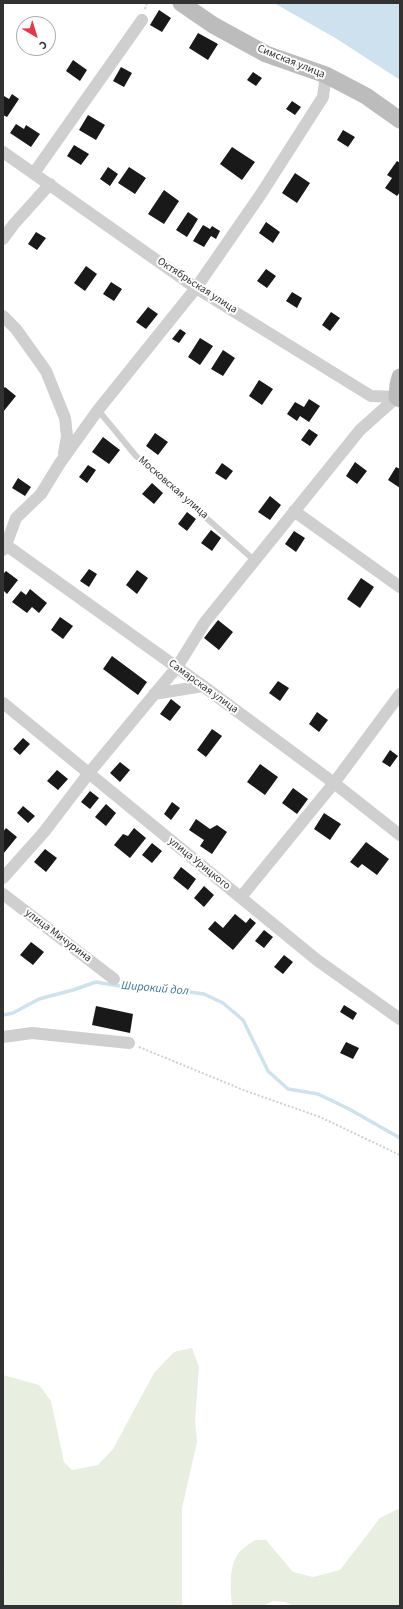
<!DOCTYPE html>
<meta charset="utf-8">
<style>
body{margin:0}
#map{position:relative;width:403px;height:1609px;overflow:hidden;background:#fff;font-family:"Source Sans 3",sans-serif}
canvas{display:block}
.frame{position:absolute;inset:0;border:4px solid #323232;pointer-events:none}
.north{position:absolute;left:16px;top:16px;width:40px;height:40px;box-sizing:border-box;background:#fff;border:1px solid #adadad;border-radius:50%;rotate:142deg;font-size:11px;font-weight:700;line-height:16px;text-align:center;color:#323232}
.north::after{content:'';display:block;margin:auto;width:14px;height:18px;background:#e7354a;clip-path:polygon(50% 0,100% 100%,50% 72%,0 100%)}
</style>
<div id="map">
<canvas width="403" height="1609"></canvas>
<div class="frame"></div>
<div class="north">С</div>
</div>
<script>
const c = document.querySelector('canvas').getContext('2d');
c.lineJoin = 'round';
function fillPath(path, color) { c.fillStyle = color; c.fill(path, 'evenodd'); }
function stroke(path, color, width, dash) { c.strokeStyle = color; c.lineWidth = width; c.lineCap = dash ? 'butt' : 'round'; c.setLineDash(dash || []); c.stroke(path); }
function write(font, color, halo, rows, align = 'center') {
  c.font = font + ' "Source Sans 3",sans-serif'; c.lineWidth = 4; c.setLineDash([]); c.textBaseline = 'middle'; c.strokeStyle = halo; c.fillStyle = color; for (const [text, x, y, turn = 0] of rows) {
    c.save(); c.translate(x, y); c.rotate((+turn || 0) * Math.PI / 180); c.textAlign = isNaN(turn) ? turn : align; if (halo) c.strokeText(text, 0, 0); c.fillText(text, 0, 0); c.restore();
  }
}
const green = new Path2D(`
 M192 1348 199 1367 195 1421 197 1442 182 1508V1606H3V1575L5 1574 3 1571V1375L39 1385 51 1401 64 1462 72 1470 98 1465 113 1449 154 1373 174 1352Z
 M398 1509 400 1511 399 1606H293L285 1602 273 1601 263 1606H232C231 1590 228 1568 238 1554 242 1548 250 1544 255 1540H266L293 1572 313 1577 340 1570 380 1518Z`);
const water = new Path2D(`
 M274 3H400V80L337 39Z`);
const stream = new Path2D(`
 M3 1015 13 1013 39 999 73 990 96 982 125 987H154L204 994 223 1003 243 1020 268 1071 288 1089 318 1094 349 1109 400 1138`);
const building = new Path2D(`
 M159 10 171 18 162 32 150 25Z
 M198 33 218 44 208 60 189 48Z
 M73 60 87 70 80 81 66 71Z
 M121 67 132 73 124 87 113 81Z
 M253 72 262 78 256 86 247 80Z
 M12 94 19 99 7 117 3 115V98L4 96 9 99Z
 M292 101 301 107 295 115 286 109Z
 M88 115 105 125 96 140 79 130Z
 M16 124 24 129 26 125 40 134 31 147 10 133Z
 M343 130 355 137 348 147 337 140Z
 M74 145 89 154 81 165 67 156Z
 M232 147 255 162 242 180 220 164Z
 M397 161 400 163V192L397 196 385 188 392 178 387 175Z
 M108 167 118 174 110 186 100 179Z
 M129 167 146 178 135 194 118 183Z
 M295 173 310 183 297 203 282 193Z
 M164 190 179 201 164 224 148 214Z
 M188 212 198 219 187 237 176 230Z
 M266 222 280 232 273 243 259 233Z
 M203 225 210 229 212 226 220 231 216 239 211 236 204 247 193 241Z
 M36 232 46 238 37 250 28 244Z
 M86 266 97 274 85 291 74 283Z
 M266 269 276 276 267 288 257 281Z
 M111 282 122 289 114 301 103 294Z
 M292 292 302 298 297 308 286 301Z
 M148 307 158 314 146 329 136 322Z
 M331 312 340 318 330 331 322 325Z
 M180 329 186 333 179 343 172 339Z
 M200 338 213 346 200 365 188 357Z
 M223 350 235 358 223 376 211 369Z
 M259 380 273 389 262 405 249 396Z
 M5 387 16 396 3 412V389Z
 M309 399 320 406 309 422 300 416 297 421 287 414 295 402 304 407Z
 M309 429 318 435 310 446 301 440Z
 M155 433 168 442 158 455 146 446Z
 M103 437 120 450 109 464 92 452Z
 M355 462 367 471 357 484 346 476Z
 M222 463 233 471 226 480 215 473Z
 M88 465 96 470 87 483 79 477Z
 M396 467 400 469V488L388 480Z
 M18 478 31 487 25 496 12 488Z
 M152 483 163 493 154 504 142 494Z
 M270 496 281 505 270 520 258 512Z
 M187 512 196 519 187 531 178 524Z
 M211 530 221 538 212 551 201 543Z
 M294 531 305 538 296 552 285 544Z
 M89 569 97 574 89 587 80 581Z
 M137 570 148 578 137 594 126 585Z
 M6 571 18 580 7 594 3 590V574Z
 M361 578 374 587 360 608 347 599Z
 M30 589 47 603 39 613 32 607 27 613 12 602 21 591 26 595Z
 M60 617 73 626 63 639 51 630Z
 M218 620 233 632 219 650 204 638Z
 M112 656 147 682 138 695 103 669Z
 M278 681 289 688 280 701 269 693Z
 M171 699 181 707 170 721 160 714Z
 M317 712 328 720 319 732 309 724Z
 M212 729 222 736 206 757 197 750Z
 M23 738 30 744 20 755 13 749Z
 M390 750 398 756 390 767 382 762Z
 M120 762 130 770 120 782 110 773Z
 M260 764 278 777 265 795 247 782Z
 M57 770 68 779 58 790 47 781Z
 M293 788 308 799 297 814 282 803Z
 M90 791 99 798 90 809 81 802Z
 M172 802 180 808 171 820 164 814Z
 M106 804 116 813 106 826 95 817Z
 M23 806 35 816 28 823 17 813Z
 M324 813 341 824 330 840 314 829Z
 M196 819 210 829 217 825 227 832 212 854 200 846 204 840 189 830Z
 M6 828 17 837 3 854V832Z
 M134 828 146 838 130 858 114 845 123 834 128 836Z
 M366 842 389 859 377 875 362 864 358 868 350 862Z
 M152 843 162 851 152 863 142 855Z
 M45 849 57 858 46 872 34 862Z
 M181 867 196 879 188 890 173 878Z
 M204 886 214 895 204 907 194 898Z
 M235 914 246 923 250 918 256 923 233 950 208 929 215 921 223 928Z
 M264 930 273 937 264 948 255 941Z
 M31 942 44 952 33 965 20 955Z
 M284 955 293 962 283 974 274 967Z
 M344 1005 357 1013 353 1020 340 1012Z
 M96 1006 133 1014 130 1033 92 1025Z
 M346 1042 359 1048 353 1059 340 1053Z`);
const path = new Path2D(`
 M145 9 147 3
 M139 1047 246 1091 320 1117 400 1155`);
const lane = new Path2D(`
 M98 410 136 456 254 560`);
const street = new Path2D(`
 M3 152 196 288 371 396 397 397
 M34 173 142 20
 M3 239 14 224 50 184
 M3 316 16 329 46 371 65 418 67 436 64 453
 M294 511 400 587
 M3 543 203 686 334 783 400 835
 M3 550 6 545 16 518 41 494 60 463 98 410 196 288 261 194 323 97 326 75
 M154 694 203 686
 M3 703 317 960 400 1019
 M3 878 44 832 89 773 177 667 205 622 360 430 397 397
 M3 894 114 979
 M241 897 334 783 400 694
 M3 1037 32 1033 129 1043`);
const secondary = new Path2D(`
 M181 3 213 25 266 54 326 75 366 96 400 120
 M400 377 398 385 397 397 400 399`);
const streetNames = [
 ["Симская улица",291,62,22],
 ["Октябрьская улица",197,286,33],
 ["Московская улица",173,488,41],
 ["Самарская улица",203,687,36],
 ["улица Урицкого",199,864,39],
 ["улица Мичурина",58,936,37]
];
const waterNames = [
 ["Широкий дол",155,989,5]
];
fillPath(green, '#e8eee0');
fillPath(water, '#cde2ee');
stroke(stream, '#cde2ee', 3.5);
fillPath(building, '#191919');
stroke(path, '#cfcfcf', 2, [2, 2]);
stroke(lane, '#cfcfcf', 6);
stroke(street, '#cfcfcf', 12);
stroke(secondary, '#bcbcbc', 17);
write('11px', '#323232', '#fff', streetNames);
write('italic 12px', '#3e7796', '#fff', waterNames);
</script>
